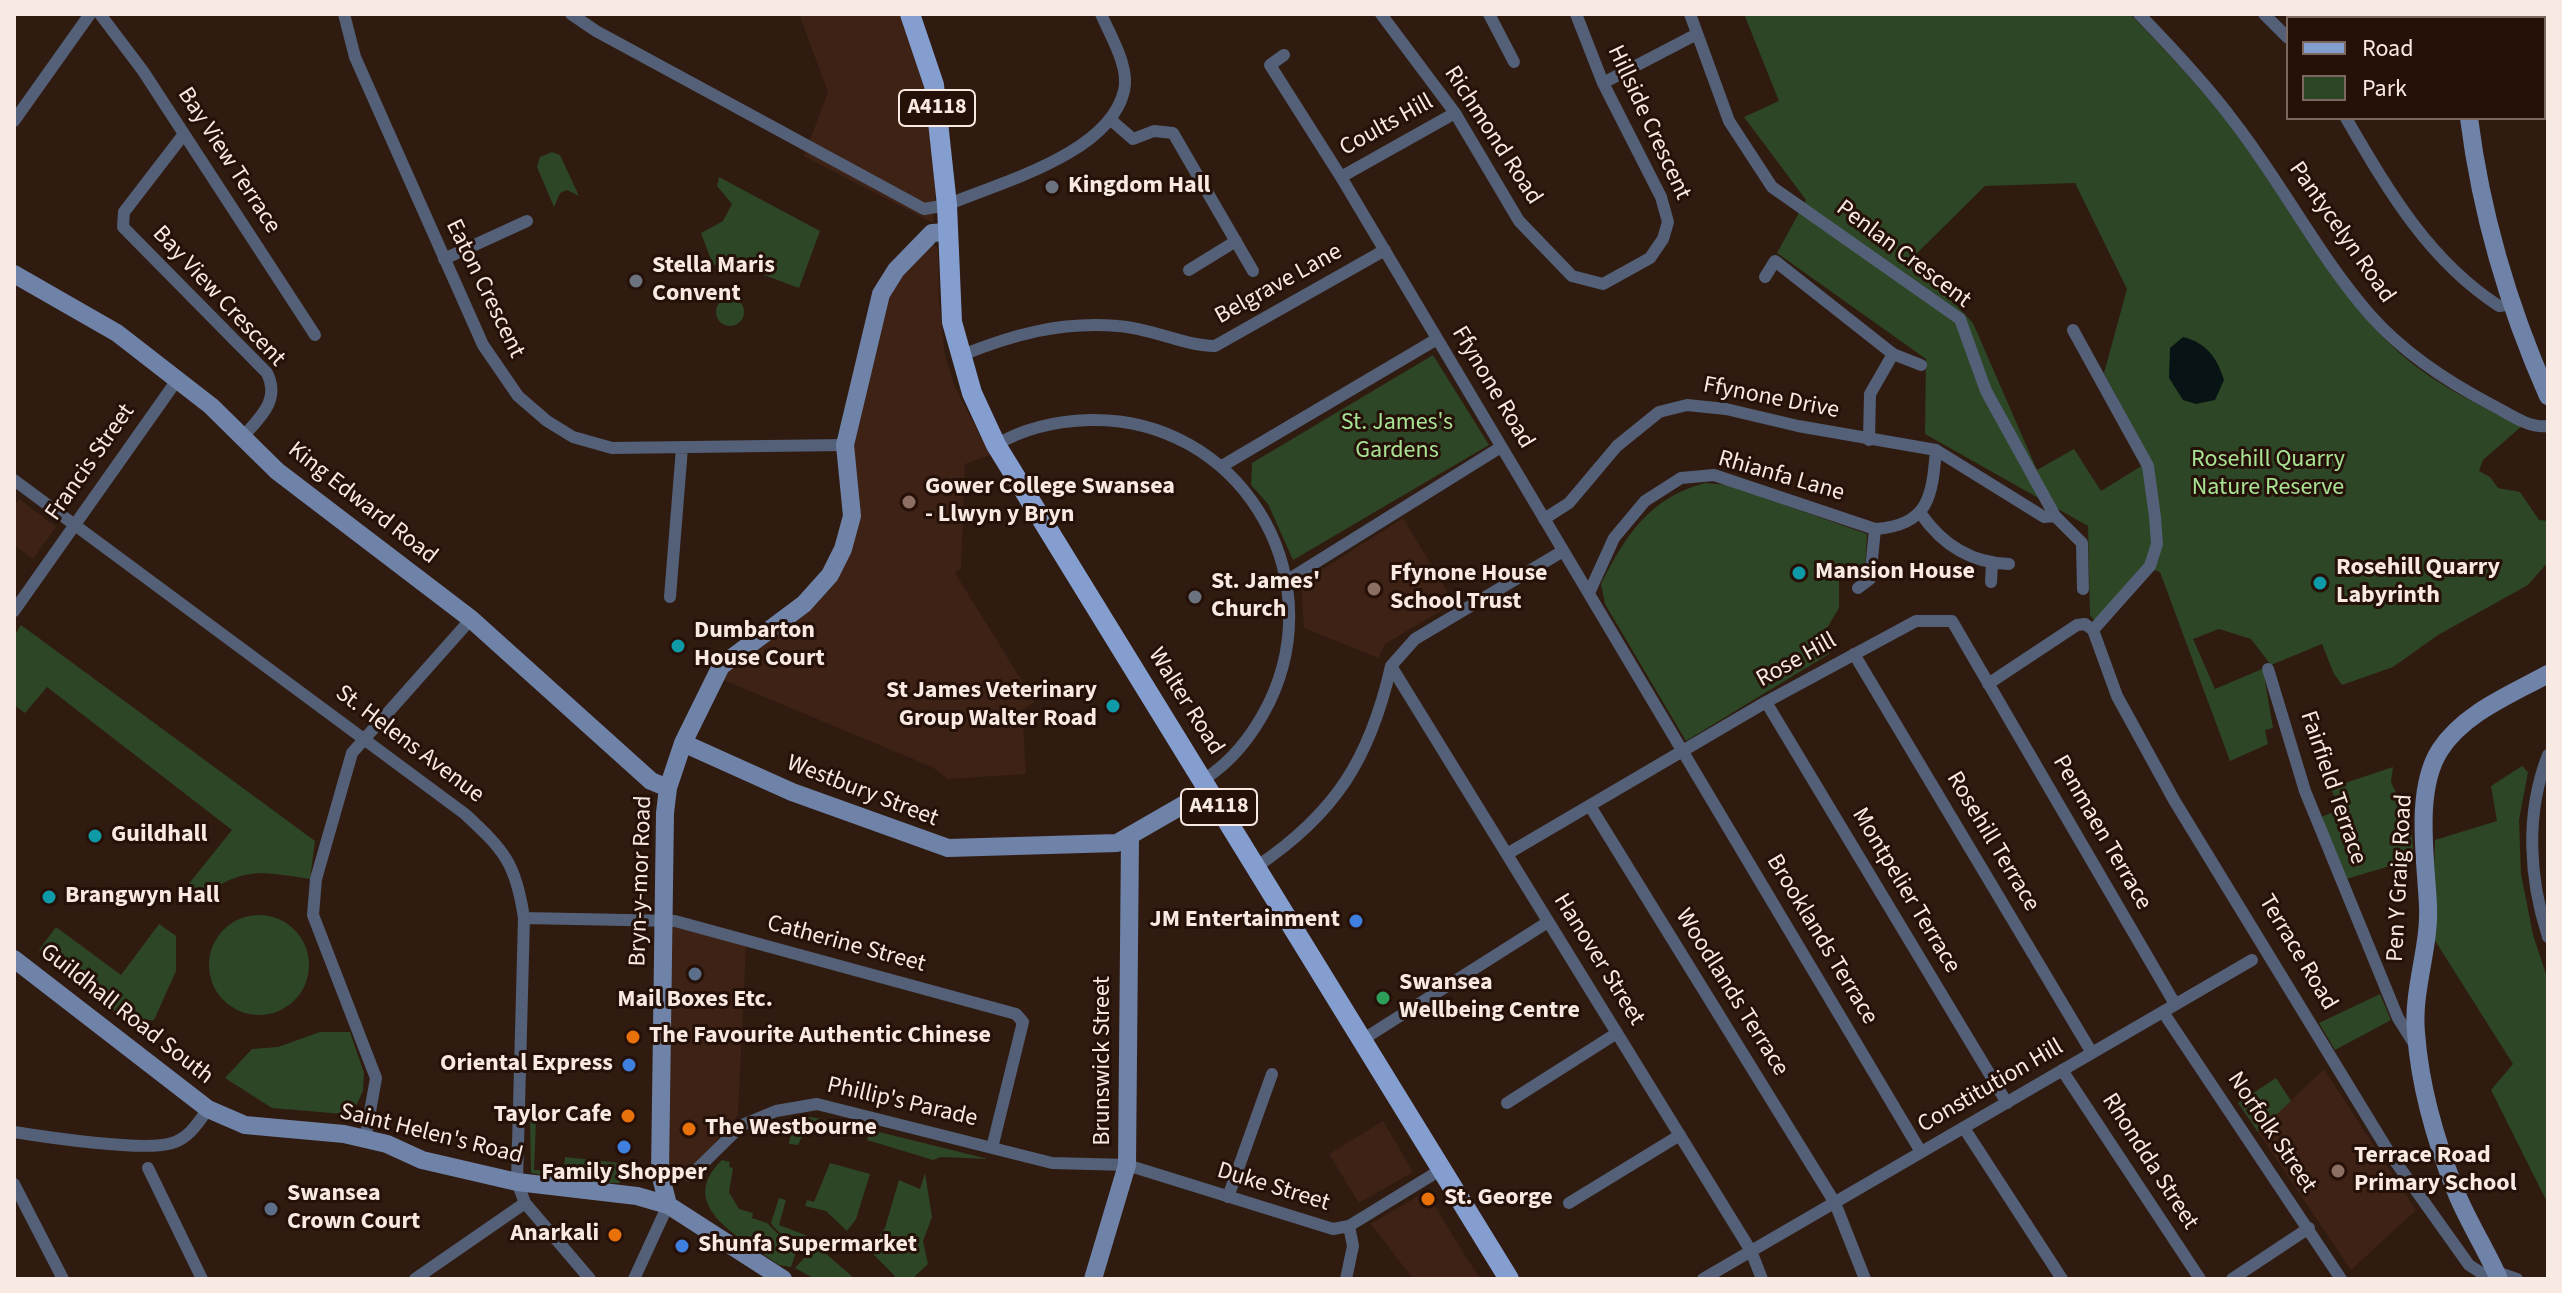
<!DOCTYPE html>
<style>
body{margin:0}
#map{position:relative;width:2562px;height:1293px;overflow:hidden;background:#301b11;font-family:"Source Sans 3",sans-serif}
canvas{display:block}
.frame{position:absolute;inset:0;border:16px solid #f8e9e3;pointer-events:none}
.legend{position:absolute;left:2286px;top:16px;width:260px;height:104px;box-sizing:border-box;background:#251108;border:2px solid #796760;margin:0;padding:10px 14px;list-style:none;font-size:24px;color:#f8e9e3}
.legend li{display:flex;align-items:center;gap:16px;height:40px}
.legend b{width:40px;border:2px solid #796760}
</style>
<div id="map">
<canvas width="2562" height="1293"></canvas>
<div class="frame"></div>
<ul class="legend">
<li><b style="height:10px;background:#849ecf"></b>Road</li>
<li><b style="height:22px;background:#2d4625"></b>Park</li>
</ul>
</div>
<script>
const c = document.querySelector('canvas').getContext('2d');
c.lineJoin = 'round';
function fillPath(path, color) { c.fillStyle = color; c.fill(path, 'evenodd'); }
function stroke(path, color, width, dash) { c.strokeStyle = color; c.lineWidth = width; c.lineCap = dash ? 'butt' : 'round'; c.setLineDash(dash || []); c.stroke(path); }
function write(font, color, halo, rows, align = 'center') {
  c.font = font + ' "Source Sans 3",sans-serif'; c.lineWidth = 6; c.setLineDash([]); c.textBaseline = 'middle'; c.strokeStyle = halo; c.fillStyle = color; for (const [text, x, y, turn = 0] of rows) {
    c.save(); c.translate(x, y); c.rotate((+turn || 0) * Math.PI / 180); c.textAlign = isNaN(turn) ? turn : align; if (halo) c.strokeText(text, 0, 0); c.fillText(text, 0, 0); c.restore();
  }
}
const built = new Path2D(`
 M799 14H900L923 82 936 188 933 223 804 156 828 92Z
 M931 243 938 248 939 302 945 355 955 387 990 455 965 464 961 568 955 573 1035 702 1022 710 1026 774 948 779 932 767 721 679 730 666 755 653 808 609 850 549 849 440 884 301 897 276Z
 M19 499 56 527 33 559 14 545V506Z
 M1403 518 1454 603 1385 644 1378 658 1304 628 1301 583Z
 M666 923 746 945 738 1115 682 1182 666 1181Z
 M2324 1069 2416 1210 2351 1270 2258 1132Z
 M1383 1121 1413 1172 1359 1203 1329 1154Z
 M1426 1191 1465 1256 1481 1279H1413L1371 1224Z`);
const green = new Path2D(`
 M1744 14H2130C2167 52 2203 90 2235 132 2288 203 2328 285 2393 347 2430 382 2476 404 2522 426L2483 460 2479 471 2490 477 2498 488 2520 492 2539 520 2548 521V562L2528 585 2438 635 2393 667 2342 685 2334 674 2322 644 2271 665 2251 639 2219 629 2193 639 2215 689 2262 669 2264 675 2273 728 2265 730 2268 744 2230 761 2160 572 2142 566 2095 621 2090 615 2088 526 1925 434 1926 359 1777 253 1806 200 1744 117 1779 101ZM2075 183 2127 289 2104 373 2151 460 2101 491 2074 449 2037 470 1973 323 1912 258 1985 186Z
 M552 152 560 155 579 196 567 190 560 193 554 207 537 167 540 157Z
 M719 177 820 231 799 288 753 271 747 262 713 265 701 233 723 221 732 204 717 186Z
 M716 312a14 14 0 1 1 28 0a14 14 0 1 1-28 0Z
 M1433 355 1489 445 1293 560 1268 504 1251 485 1252 463Z
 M1705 483 1728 485 1867 534 1865 570 1859 577 1839 580V608L1827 628 1829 654 1686 741 1605 604 1601 584C1625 536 1650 497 1705 483Z
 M21 625 315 841 310 879C258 871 245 867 200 897L187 886 232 830 47 687 25 713 14 705V636Z
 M2522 766 2528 772 2519 820 2521 874 2533 935 2548 980V1204L2491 1090 2513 1064 2432 936 2435 840 2497 821 2491 786Z
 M2393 767 2391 782 2411 826 2414 859 2346 879 2321 817 2341 809 2330 788Z
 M209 965a50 50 0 1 1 100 0a50 50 0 1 1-100 0Z
 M159 924 176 936V971L154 1020 127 1021 39 950 56 927 121 975Z
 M2380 994 2391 1020 2335 1050 2319 1023Z
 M320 1032H350L364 1073 363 1091 356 1106 343 1114 272 1108 225 1078 252 1049 278 1047Z
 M2276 1078 2291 1101 2258 1132 2238 1103Z
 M810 1117 856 1125 852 1135 809 1122 798 1145 789 1144 791 1132 788 1122Z
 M530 1120H536L534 1170 564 1171 565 1157 638 1165 619 1183H587L531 1173Z
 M859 1127 988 1159 941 1157 933 1160 867 1140 868 1136 858 1132Z
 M722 1160 730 1162 729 1167 733 1168 729 1192 739 1209 753 1213 752 1218 767 1223 796 1252 791 1267 779 1265C744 1239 673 1207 722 1160Z
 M830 1163 870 1174 856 1219 847 1231 826 1211 805 1206 807 1200 814 1202Z
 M925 1173 932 1217 923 1241 928 1264 912 1279H893L895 1276 869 1250 885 1228 899 1180 920 1189Z
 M779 1198 786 1200 779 1225 813 1238 808 1244C795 1245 778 1234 771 1223Z
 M816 1245 855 1279H815L795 1268Z`);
const water = new Path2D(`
 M2183 337C2207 343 2217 358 2224 380L2215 400 2196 404 2183 400 2169 378 2170 348Z`);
const street = new Path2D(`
 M100 14 143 71 315 335
 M344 14 355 57 483 345 518 396 547 421 573 437 612 448 845 445
 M571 14 596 31 924 209 947 205C1001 182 1109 154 1124 91 1130 67 1110 35 1101 14
 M1381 14 1455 113 1519 221 1572 276 1603 284 1650 258 1663 239 1668 222 1661 197 1603 83 1576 14
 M1489 14 1514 62
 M1690 14 1729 121 1772 187 1960 319 1986 391 2055 516 2082 543 2083 589
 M2139 14C2173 49 2206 84 2235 123 2283 185 2319 257 2371 316 2405 354 2448 382 2492 405 2508 413 2529 429 2548 426
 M2264 14 2288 38
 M2413 14 2416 18
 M1284 55 1270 65 1341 177 1921 1152
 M1603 83 1695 35
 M2544 101 2548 102
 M2346 118C2388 190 2428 260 2499 306L2513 304
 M1111 120 1133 139 1154 131 1173 133 1253 271
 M14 121 90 14
 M184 134 124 212 123 227 267 373C281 401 259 418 242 438
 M1341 177 1455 113
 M444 259 527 221
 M1189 270 1236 241
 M1765 277 1775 261 1893 354 1921 365
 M2073 330 2148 466 2155 517 2157 544 2150 566 2093 630
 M960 356C1011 335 1061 321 1118 326 1151 328 1181 345 1215 346L1385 250
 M1869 440 1870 394 1893 354
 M996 445C1024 428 1057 421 1090 420 1237 417 1333 571 1269 703 1254 733 1232 762 1203 780
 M1222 466 1437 339
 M14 480 465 814C505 851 516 864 524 918L517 1182 525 1203 590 1279
 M1921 514C1942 544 1971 563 2009 564
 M1544 519 1569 503 1617 446 1659 412 1687 405 1726 409 1798 426 1936 450 2044 517 2055 516
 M1286 581 1501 447
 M1991 582 1992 564
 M1858 588 1870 579 1875 529C1929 525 1932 497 1936 450
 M1589 593 1614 538 1645 501 1681 478 1714 475 1875 529
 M670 597 682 448
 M14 611 177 380
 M1854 654 2092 1053
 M1391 666 1751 1251 1762 1279
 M2268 669 2305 791 2398 1018 2415 1045
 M1988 684 2077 625 2085 624 2093 630 2117 696 2174 800 2390 1154 2469 1265 2483 1274 2496 1272 2517 1279
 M1766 702 2007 1103
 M2548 755C2525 814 2529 878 2548 937
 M1590 806 1835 1203 1865 1279
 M1507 854 1766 702 1916 621H1952L2175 1004
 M1256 867C1335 814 1370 759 1391 666L1415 639 1563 551
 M524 918 675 921 1016 1014 1023 1022 992 1148
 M2163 1012 2341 1279
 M1362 1040 1548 922
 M2062 1070 2200 1279
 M1507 1103 1617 1033
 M1964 1128 2062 1279
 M14 1132C45 1137 145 1152 172 1143 189 1138 198 1123 208 1109
 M365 1140 376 1078 313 915 316 879 352 753 471 619
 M148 1168 202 1279
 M690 1176 742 1125 776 1111 817 1104 1052 1163 1127 1165 1333 1229 1349 1226 1442 1169
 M14 1184 63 1279
 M1228 1197 1272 1074
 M1569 1203 1680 1135
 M415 1279 525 1203
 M634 1279 668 1205
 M1346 1279 1353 1246 1349 1226
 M1703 1279 2252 960
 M2232 1279 2309 1228`);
const secondary = new Path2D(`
 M2461 14V18
 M2469 118C2481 213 2509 308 2548 396
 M14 274 117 333 211 406 277 471 471 619 651 781 668 788
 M683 743 792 792 948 848 1117 843 1209 790
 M14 959 208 1109 245 1125 344 1134 387 1144 422 1160 517 1182 637 1196 668 1205 783 1279
 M668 1205 660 1173 665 813 668 788 683 743 721 666 804 604 830 575 843 549 852 516 845 445 881 294 896 270 932 233 948 232
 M1093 1279 1127 1165 1130 838
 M2499 1279C2486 1249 2468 1222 2456 1192 2436 1142 2420 1087 2416 1033 2412 990 2430 948 2428 906 2426 860 2414 790 2440 750 2464 713 2510 695 2548 674`);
const primary = new Path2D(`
 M910 14 934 85 947 205 952 322 972 393 996 445 1509 1279`);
const markers = [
 [1052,187,8,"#6b7280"],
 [636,281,8,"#6b7280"],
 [909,502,8,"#8d6e63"],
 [1799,573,8,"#0f9aa8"],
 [2320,583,8,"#0f9aa8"],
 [1374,589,8,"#8d6e63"],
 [1195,597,8,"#6b7280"],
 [678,646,8,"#0f9aa8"],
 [1113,706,8,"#0f9aa8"],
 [95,836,8,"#0f9aa8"],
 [49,897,8,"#0f9aa8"],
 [1356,921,8,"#3f7fe0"],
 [695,974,8,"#5c6f8a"],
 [1383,998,8,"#2e9e5b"],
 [633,1037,8,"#e8710a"],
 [629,1065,8,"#3f7fe0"],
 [628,1116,8,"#e8710a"],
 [689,1129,8,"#e8710a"],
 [624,1147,8,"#3f7fe0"],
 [2338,1171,8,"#8d6e63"],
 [1428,1199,8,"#e8710a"],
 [271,1209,8,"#5c6f8a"],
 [615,1235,8,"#e8710a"],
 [682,1246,8,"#3f7fe0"]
];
const shields = [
 [937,108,76],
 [1219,807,76]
];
const shieldNames = [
 ["A4118",937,108],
 ["A4118",1219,807]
];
const streetNames = [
 ["Hillside Crescent",1648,123,65],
 ["Coults Hill",1387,126,-29],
 ["Richmond Road",1492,136,57],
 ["Bay View Terrace",228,161,57],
 ["Pantycelyn Road",2341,233,55],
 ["Penlan Crescent",1903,255,37],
 ["Belgrave Lane",1279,285,-29],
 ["Eaton Crescent",484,289,64],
 ["Bay View Crescent",218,297,47],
 ["Ffynone Road",1492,388,59],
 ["Ffynone Drive",1771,399,11],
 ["Francis Street",91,463,-55],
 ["Rhianfa Lane",1781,477,16],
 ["King Edward Road",362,504,38],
 ["Rose Hill",1797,661,-29],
 ["Walter Road",1185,702,58],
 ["St. Helens Avenue",409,745,37],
 ["Fairfield Terrace",2332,788,71],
 ["Westbury Street",862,792,21],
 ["Penmaen Terrace",2101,833,60],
 ["Rosehill Terrace",1992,842,59],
 ["Pen Y Graig Road",2401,878,-87],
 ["Bryn-y-mor Road",642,881,-88],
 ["Montpelier Terrace",1905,891,59],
 ["Brooklands Terrace",1821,940,59],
 ["Catherine Street",846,945,15],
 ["Terrace Road",2297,953,59],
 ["Hanover Street",1598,960,58],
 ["Woodlands Terrace",1731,993,58],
 ["Guildhall Road South",126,1015,38],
 ["Brunswick Street",1104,1061,-90],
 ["Constitution Hill",1991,1087,-30],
 ["Phillip's Parade",902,1103,13],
 ["Norfolk Street",2271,1133,56],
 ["Saint Helen's Road",431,1135,14],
 ["Rhondda Street",2149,1162,57],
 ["Duke Street",1273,1188,17]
];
const poiNames = [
 ["Kingdom Hall",1068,187],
 ["Stella Maris",652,267],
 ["Convent",652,295],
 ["Gower College Swansea",925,488],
 ["- Llwyn y Bryn",925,516],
 ["Rosehill Quarry",2336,569],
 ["Labyrinth",2336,597],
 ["Mansion House",1815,573],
 ["Ffynone House",1390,575],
 ["School Trust",1390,603],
 ["St. James'",1211,583],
 ["Church",1211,611],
 ["Dumbarton",694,632],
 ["House Court",694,660],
 ["St James Veterinary",1097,692,"right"],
 ["Group Walter Road",1097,720,"right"],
 ["Guildhall",111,836],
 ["Brangwyn Hall",65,897],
 ["JM Entertainment",1340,921,"right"],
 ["Swansea",1399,984],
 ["Wellbeing Centre",1399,1012],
 ["Mail Boxes Etc.",695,1001,"center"],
 ["The Favourite Authentic Chinese",649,1037],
 ["Oriental Express",613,1065,"right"],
 ["Taylor Cafe",612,1116,"right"],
 ["The Westbourne",705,1129],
 ["Terrace Road",2354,1157],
 ["Primary School",2354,1185],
 ["Family Shopper",624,1174,"center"],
 ["Swansea",287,1195],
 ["Crown Court",287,1223],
 ["St. George",1444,1199],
 ["Anarkali",599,1235,"right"],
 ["Shunfa Supermarket",698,1246]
];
const parkNames = [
 ["St. James's",1397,424],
 ["Gardens",1397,452],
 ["Rosehill Quarry",2268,461],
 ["Nature Reserve",2268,489]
];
fillPath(built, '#3d2215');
fillPath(green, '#2d4625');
fillPath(water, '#071314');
stroke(street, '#536077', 12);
stroke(secondary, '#6f83a9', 18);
stroke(primary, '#849ecf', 20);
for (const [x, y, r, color] of markers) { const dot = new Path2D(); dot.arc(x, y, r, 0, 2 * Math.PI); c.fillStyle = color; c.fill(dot); stroke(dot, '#251108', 3); }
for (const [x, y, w] of shields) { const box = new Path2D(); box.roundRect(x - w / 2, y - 18, w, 36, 6); c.fillStyle = '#251108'; c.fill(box); stroke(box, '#f8e9e3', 2); }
write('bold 22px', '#f8e9e3', null, shieldNames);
write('24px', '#f8e9e3', '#251108', streetNames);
write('bold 24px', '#f8e9e3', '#251108', poiNames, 'left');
write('24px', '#a9e495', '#251108', parkNames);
</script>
